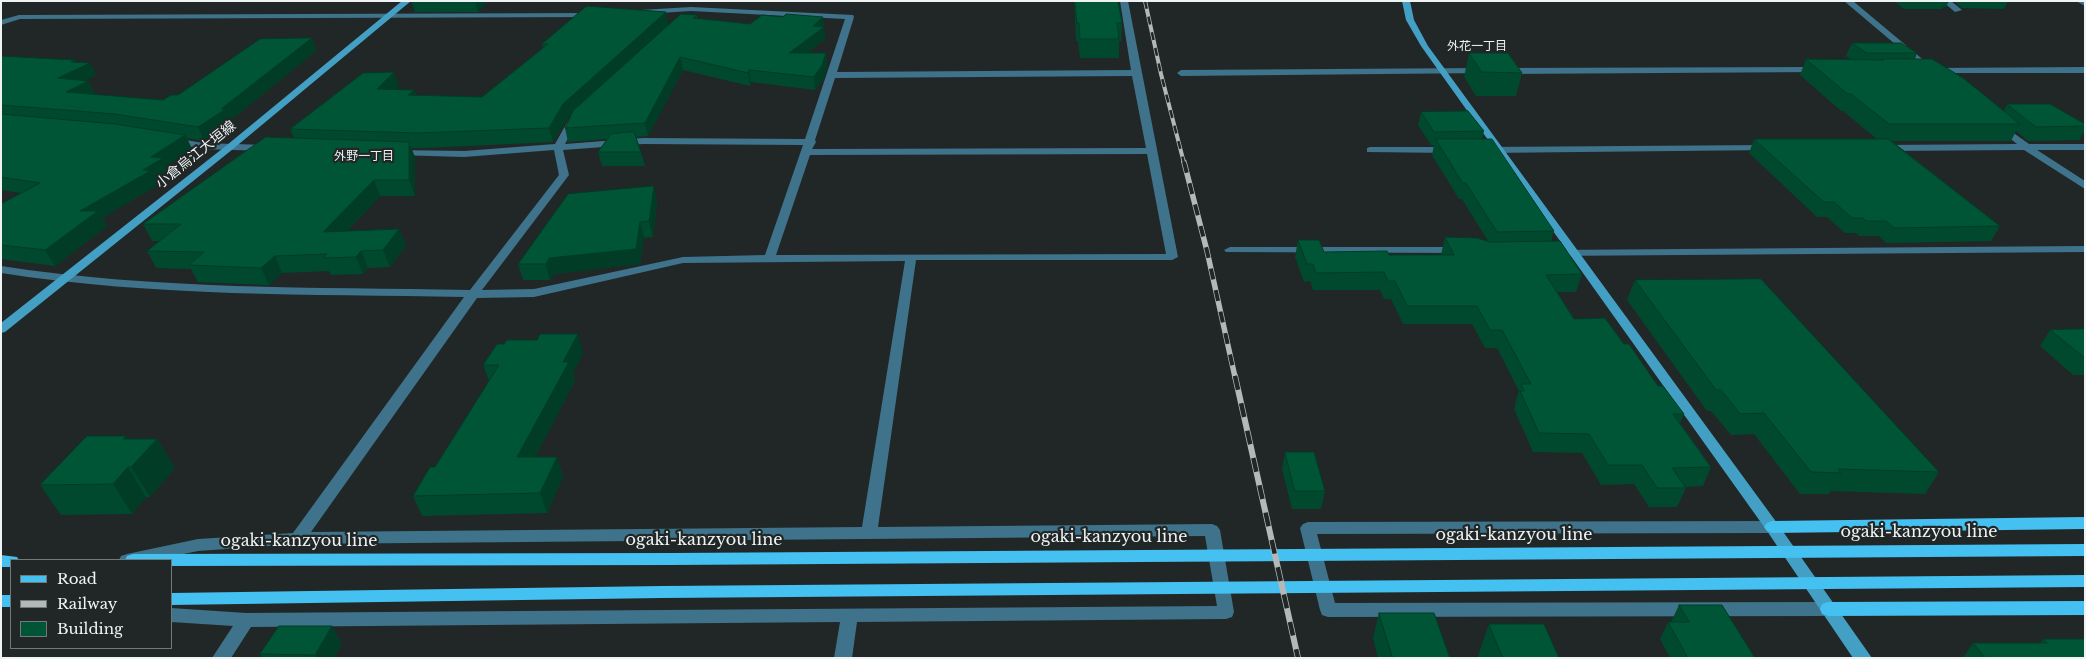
<!DOCTYPE html>
<meta charset="utf-8">
<style>
body{margin:0}
#map{position:relative;width:2086px;height:659px;overflow:hidden;background:#212727;font-family:"Libre Baskerville",serif}
canvas{display:block}
.frame{position:absolute;inset:0;border:2px solid #eff3f3;pointer-events:none}
.legend{position:absolute;left:10px;top:559px;width:162px;height:90px;box-sizing:border-box;background:#212727;border:1px solid #737979;margin:0;padding:6px 9px;list-style:none;font-size:15px;color:#eff3f3}
.legend li{display:flex;align-items:center;gap:10px;height:25px}
.legend b{width:25px;border:1px solid #737979}
</style>
<div id="map">
<canvas width="2086" height="659"></canvas>
<div class="frame"></div>
<ul class="legend">
<li><b style="height:6px;background:#44c1f1"></b>Road</li>
<li><b style="height:6px;background:#b4b8b8"></b>Railway</li>
<li><b style="height:14px;background:#005536"></b>Building</li>
</ul>
</div>
<script>
const c = document.querySelector('canvas').getContext('2d');
c.lineJoin = 'round';
function fillPath(path, color) { c.fillStyle = color; c.fill(path, 'evenodd'); }
function stroke(path, color, width, dash) { c.strokeStyle = color; c.lineWidth = width; c.lineCap = dash ? 'butt' : 'round'; c.setLineDash(dash || []); c.stroke(path); }
function write(font, color, halo, rows, align = 'center') {
  c.font = font + ' "Libre Baskerville","Noto Sans JP",serif'; c.lineWidth = 4.5; c.setLineDash([]); c.textBaseline = 'middle'; c.strokeStyle = halo; c.fillStyle = color; for (const [text, x, y, turn = 0] of rows) {
    c.save(); c.translate(x, y); c.rotate((+turn || 0) * Math.PI / 180); c.textAlign = isNaN(turn) ? turn : align; if (halo) c.strokeText(text, 0, 0); c.fillText(text, 0, 0); c.restore();
  }
}
const street = new Path2D(`
 M1120 1H1128L1178 257 1172 260H916L878 527 1212 524 1217 526 1220 530 1234 612 1232 617 1226 619 857 622 852 658H834L840 622 251 627 231 658H212L233 626 171 622V608L246 613 1217 606 1205 536 298 544 198 551 154 560H119L121 556 127 554 198 539 293 533 464 297C310 294 154 297 1 273V266C156 290 313 287 470 290L559 175 554 150 464 157 396 155 393 154V150L464 151 555 144 569 119 574 116 579 119 565 144 643 138 805 139 845 19 691 11 643 14 639 12 640 10 691 7 853 15 854 17 837 72 1131 70ZM1132 76 1146 148 812 149 816 142 815 140 835 78ZM643 144 803 145 765 255 683 257 534 289 482 290 569 175 563 150ZM1147 154 1166 254 776 255 810 155ZM905 261 862 527 311 532 477 298 534 297 683 263Z
 M1844 1H1853L1933 68 2085 67V73H1935L1927 71Z
 M1942 1H1951L1962 10 1955 12Z
 M2076 1H2085V6Z
 M593 13 597 15 596 17 20 19 1 25V20L19 15Z
 M1817 67 1821 70 1820 72 1505 74 1501 71 1505 68Z
 M1482 68 1486 71 1485 73 1181 76 1177 73 1181 70Z
 M2001 124 2029 144H2085V150H2037L2085 181V189L2024 150 1882 151 1877 148 1882 145 2017 144 1998 129V125Z
 M174 138 203 143 266 145 271 148 266 151 203 149 171 143V139Z
 M1767 145 1772 148 1770 150 1487 153 1482 150 1487 147Z
 M1370 147H1450L1455 150 1450 153 1367 152V148Z
 M2085 246V252L1550 256 1544 253 1550 250Z
 M1230 247H1458L1464 250 1458 253 1226 252 1224 250Z
 M1772 521 1777 523 1780 527 1777 531 1772 533 1317 534 1335 603 1828 602 1834 604 1836 609 1834 614 1828 616 1328 617 1322 615 1320 610 1300 528 1303 524 1308 522Z`);
const secondary = new Path2D(`
 M402 1H411L233 149 5 332 1 333V323L227 145Z
 M1402 1H1410L1414 20 1428 46 1777 523 1872 658H1853L1767 531 1421 46 1406 20Z`);
const primary = new Path2D(`
 M2085 517V529L1772 533 1767 531 1764 527 1767 523 1772 521Z
 M2085 544V556L672 565 171 566V560H125L127 556 133 554 672 553Z
 M1 555 17 557 19 560H11V567H1Z
 M2085 575V587L662 598 171 605V593L662 586Z
 M1 595H11V607H1Z
 M2085 601V615L1828 616 1822 614 1820 609 1822 604 1828 602Z`);
const railFar2 = new Path2D(`
 M1145 1 1161 74 1184 163`);
const railFar1 = new Path2D(`
 M1184 162 1207 251 1235 377`);
const rail = new Path2D(`
 M1235 376 1298 658`);
const wall = new Path2D(`
 M411 1H488L478 12H415Z
 M1071 1H1118L1122 23 1121 41H1119V58H1080L1078 41H1076L1074 1Z
 M1894 1H1949L1946 7H1943L1942 9H1904Z
 M1954 1H2008L2004 9 1962 8Z
 M697 15V18L750 24 783 17H823L825 39 807 53H826L827 66 824 78 815 90 751 82 750 86 683 70 648 136 636 137 641 152 645 166H602L598 152 607 139 568 142 565 128 571 114 567 119 553 142 425 148H411L415 157V196H380L347 231 399 229 406 246 390 267 368 268 363 274 331 275 329 271 282 273 269 285 198 282 191 269 156 268 147 251 159 241H152L143 224 294 138 290 129 399 86 395 89 414 90 416 95 482 97 543 48 542 44 669 25Z
 M1852 43 1917 53 1915 59 2004 111 2007 104 2085 124V130L2079 140 2028 141 2016 131 2011 141H1892L2000 226 1991 241 1886 243 1879 236H1859L1856 233H1845L1827 217H1817L1749 153 1754 139H1877L1843 111H1841L1800 75 1806 59 1852 60 1846 56Z
 M317 50 231 120 232 123 204 141 187 138 192 149 167 166 170 172 156 181 158 185 102 218 107 226 55 266 1 259V204L21 193 1 190V56L75 60 76 62 90 63 96 75 85 81H88L95 94 163 100Z
 M1469 53 1522 73 1516 96H1476L1464 77Z
 M1421 112 1484 131 1482 139 1554 231 1551 241 1582 274 1576 292H1557L1574 319 1624 344 1658 386 1684 414 1680 423 1711 467 1703 486 1685 487 1686 488 1677 507H1649L1634 484 1601 485 1582 453 1533 452 1514 409 1516 404 1515 403 1519 391 1497 348H1485L1472 324H1403L1391 299H1384L1380 290H1313L1310 281 1304 282 1295 257 1298 240 1324 252 1389 255H1441L1445 237 1488 241 1462 199H1459L1432 155 1434 145H1431L1418 125Z
 M657 201 653 237 644 238 640 264 554 274 550 280H523L518 264Z
 M1635 280 1939 472 1925 494 1831 491 1829 494H1800L1754 434 1731 435 1711 411H1707L1627 300Z
 M2085 329V375H2073L2040 346 2050 330Z
 M537 340 583 353 573 373 575 381 535 457H557L563 477 547 513 422 516 413 496 435 467 489 381 483 365 504 344Z
 M128 439H157L175 468 150 497H146L132 514 61 515 40 485Z
 M1285 452 1325 491 1321 509H1292L1282 469Z
 M1679 605 1755 658H1670L1660 639 1668 622H1671Z
 M1379 613 1450 658H1378L1373 638Z
 M1489 624 1559 658H1479L1478 656Z
 M332 626 342 644 334 658H262L260 654Z
 M2043 639 2085 658H1963L1973 643H2040Z`);
const shadedWall = new Path2D(`
 M475 1H488L478 12Z
 M666 12 669 25 567 119 553 142 549 128 563 104Z
 M823 17 825 39 790 66 789 53 813 26Z
 M312 38 317 50 231 120 232 123 204 141 198 127Z
 M826 53 827 66 824 78 815 90 814 77Z
 M680 57 683 70 648 136 645 123Z
 M75 60 79 68 90 63 96 75 65 92 58 78 71 62Z
 M749 70 751 82 750 86 748 73Z
 M394 72 399 86 382 103 377 89Z
 M88 81 95 95 66 92Z
 M414 90 419 104 408 95Z
 M185 135 192 149 167 166 170 172 156 181 158 185 102 218 107 226 55 266 45 250 80 211 143 170 151 157Z
 M409 142 415 157V196L409 180Z
 M374 180 380 196 330 248 323 232Z
 M654 186 657 201 653 237 649 221Z
 M640 222 644 238 640 264 554 274 550 280 546 264 549 258Z
 M399 229 406 246 390 267 383 250Z
 M361 251 368 268 363 274 356 257Z
 M275 256 282 273 269 285 261 268Z
 M578 334 583 353 573 373 575 381 524 477 517 457 563 362Z
 M126 436 140 458 157 439 175 468 150 497 131 467 123 439Z
 M557 457 563 477 547 513 540 493Z
 M128 467 146 497 132 514 113 484Z
 M332 626 342 644 334 658H316L315 655Z`);
const building = new Path2D(`
 M1075 1H1118L1122 23H1117L1119 39H1080L1079 23H1077Z
 M587 6 666 12 563 104 549 128 419 133 290 129 363 73 394 72 377 89 414 90 408 95 482 97 548 44H542Z
 M681 14 697 15 693 18 750 24 762 15 783 17 786 14 823 17 813 26 824 27 789 53H826L822 65 814 77 749 70 748 73 680 57 645 123 565 128 573 111Z
 M312 38 221 109H226L198 127 115 114 1 105V56L75 60 71 62 90 63 58 78 88 81 66 92 163 100 171 95H178L260 39Z
 M1852 43H1901L1917 53H1867Z
 M1469 53H1508L1522 73 1482 72Z
 M1806 59 1884 60 1881 59H1932L1963 78 2020 124H1889L1851 94H1848Z
 M2007 104H2050L2085 124V126L2036 127Z
 M1468 111 1484 131 1434 132 1421 112Z
 M1 114 115 124 185 135 151 157 163 158 143 170 150 171 80 211H98L45 250 1 245V204L40 183 1 177Z
 M634 132 641 152H598L611 134Z
 M266 137 409 142V180H374L323 232 399 229 383 250 361 251 356 257 323 258 327 254 275 256 261 268 189 265 204 252 147 251 181 224H143Z
 M1436 139H1492L1554 231 1497 232 1466 183H1463Z
 M1754 139H1888L2000 226 1894 228 1886 221H1866L1863 218H1852L1834 202H1824Z
 M654 186 649 221 640 222 636 249 549 258 546 264H518L568 194Z
 M1445 237 1477 238 1490 242 1560 241 1582 274 1546 275 1574 319 1605 318 1624 344H1629L1658 386H1663L1684 414H1673L1711 467 1672 468 1686 488H1657L1642 465H1608L1589 434 1539 433 1520 391H1524L1521 384H1531L1502 330H1490L1477 306H1407L1395 281H1388L1384 272 1316 273 1313 264H1307L1298 240H1319L1324 252 1387 251 1389 255H1454Z
 M1761 279 1939 472 1838 469 1841 473 1811 472 1764 413 1740 414 1721 390H1716L1635 280Z
 M2085 329V358L2050 330Z
 M540 334H578L563 362H569L517 457H557L540 493 413 496 430 467H435L499 365H483L497 344H504L507 340H537Z
 M87 436H126L123 439H157L131 467H128L113 484 40 485Z
 M1285 452H1314L1325 491H1295Z
 M1679 605H1722L1755 658H1688L1668 622H1689Z
 M1379 613H1434L1450 658H1393Z
 M1489 624H1544L1559 658H1503Z
 M279 626H332L315 655 260 654Z
 M2043 639H2085V658H1985L1973 643H2047Z`);
const farNeighbourhoodnames = [
 ["外花一丁目",1477,47],
 ["外野一丁目",364,157]
];
const streetNames = [
 ["小倉烏江大垣線",196,155,-39]
];
const nearStreetnames = [
 ["ogaki-kanzyou line",1919,532],
 ["ogaki-kanzyou line",1514,535],
 ["ogaki-kanzyou line",1109,537],
 ["ogaki-kanzyou line",704,540],
 ["ogaki-kanzyou line",299,541]
];
fillPath(street, '#3e738b');
fillPath(secondary, '#439fc4');
fillPath(primary, '#44c1f1');
stroke(railFar2, '#b4b8b8', 4);
stroke(railFar1, '#b4b8b8', 5.5);
stroke(rail, '#b4b8b8', 6);
stroke(railFar2, '#212727', 2.5, [8]);
stroke(railFar1, '#212727', 4, [11]);
stroke(rail, '#212727', 4.5, [14]);
fillPath(wall, '#00492e');
fillPath(shadedWall, '#003c26');
fillPath(building, '#005536');
stroke(building, '#003c26', 1);
write('12px', '#eff3f3', '#212727', farNeighbourhoodnames);
write('14px', '#eff3f3', '#212727', streetNames);
write('16px', '#eff3f3', '#212727', nearStreetnames);
</script>
